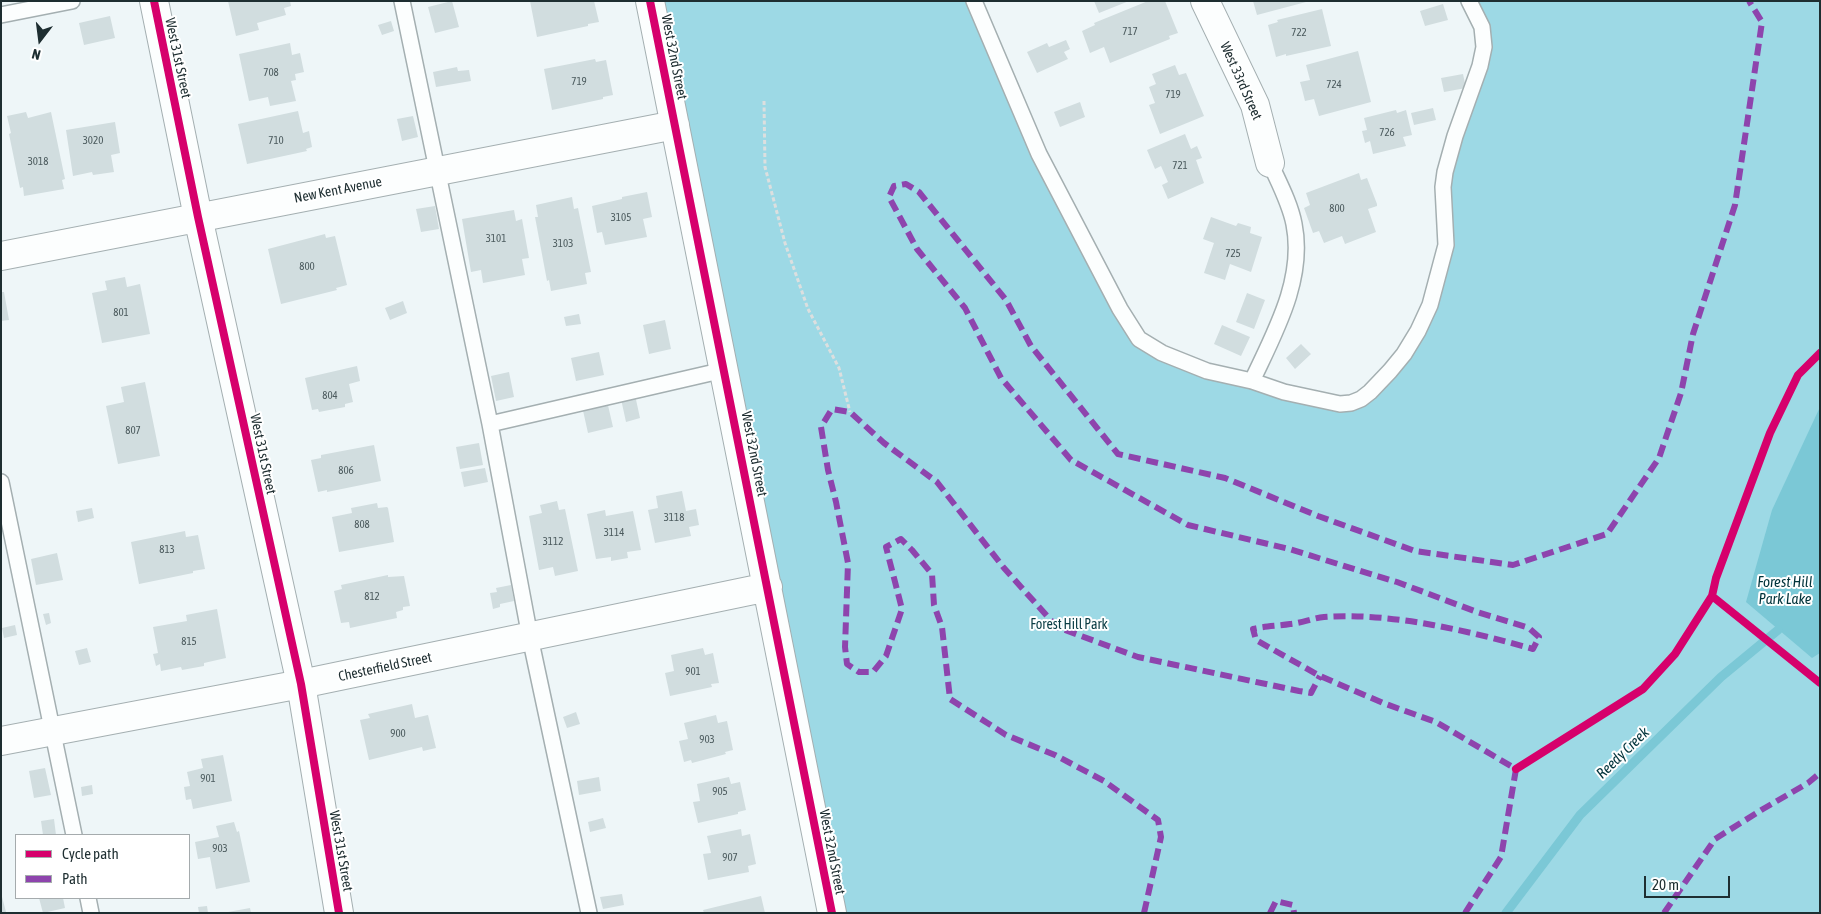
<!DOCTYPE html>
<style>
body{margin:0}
#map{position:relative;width:1821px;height:914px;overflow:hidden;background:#eef6f8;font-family:"Asap Condensed",sans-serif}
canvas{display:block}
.frame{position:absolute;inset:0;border:2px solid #1e2e31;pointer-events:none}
.legend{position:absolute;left:15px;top:834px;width:175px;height:65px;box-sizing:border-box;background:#fff;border:1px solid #a5abad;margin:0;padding:6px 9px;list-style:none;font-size:15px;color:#1e2e31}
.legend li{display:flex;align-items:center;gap:10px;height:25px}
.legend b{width:25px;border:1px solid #a5abad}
.north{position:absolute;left:15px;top:15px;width:50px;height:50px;-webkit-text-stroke:4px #fff;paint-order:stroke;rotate:195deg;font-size:14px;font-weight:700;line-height:20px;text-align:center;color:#1e2e31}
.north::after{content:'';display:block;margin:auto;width:18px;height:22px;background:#1e2e31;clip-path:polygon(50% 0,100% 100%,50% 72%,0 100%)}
.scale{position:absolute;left:1644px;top:876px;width:86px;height:22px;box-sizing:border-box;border:2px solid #1e2e31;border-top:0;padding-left:6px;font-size:15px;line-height:18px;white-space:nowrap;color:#1e2e31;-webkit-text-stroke:4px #fff;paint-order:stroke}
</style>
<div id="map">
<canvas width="1821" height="914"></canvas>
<div class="frame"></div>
<ul class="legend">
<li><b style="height:6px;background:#d6006c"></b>Cycle path</li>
<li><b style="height:6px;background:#8e44ad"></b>Path</li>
</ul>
<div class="north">N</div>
<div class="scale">20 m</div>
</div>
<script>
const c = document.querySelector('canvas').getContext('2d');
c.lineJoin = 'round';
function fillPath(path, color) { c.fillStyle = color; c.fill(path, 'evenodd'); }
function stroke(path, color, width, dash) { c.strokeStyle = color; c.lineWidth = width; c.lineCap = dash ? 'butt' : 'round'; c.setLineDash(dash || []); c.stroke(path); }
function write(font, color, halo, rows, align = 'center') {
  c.font = font + ' "Asap Condensed",sans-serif'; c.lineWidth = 4; c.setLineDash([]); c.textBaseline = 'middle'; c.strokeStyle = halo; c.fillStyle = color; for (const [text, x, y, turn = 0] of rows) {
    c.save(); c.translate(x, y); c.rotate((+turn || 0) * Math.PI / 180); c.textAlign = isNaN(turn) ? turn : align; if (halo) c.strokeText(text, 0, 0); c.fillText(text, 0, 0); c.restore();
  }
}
const forest = new Path2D(`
 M653 1H974L1119 308 1156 350 1308 397 1353 398 1375 386 1434 295 1454 158 1482 43 1467 1H1820V913H832Z`);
const water = new Path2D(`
 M1820 407V653L1812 658 1746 602 1772 510Z`);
const stream = new Path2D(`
 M1506 913 1580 815 1721 677 1778 630`);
const building = new Path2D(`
 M228 1H290L291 6 284 8 286 15 257 23 259 30 236 36Z
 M452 1 459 27 435 33 428 7Z
 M530 1H594L599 22 588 24V26L537 37Z
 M1094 1H1129L1099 13Z
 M1148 1H1165L1178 33 1169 36 1170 39 1110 63 1104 47 1090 53 1082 31 1095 25 1094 23Z
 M1253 1H1305L1306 2 1257 15Z
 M1443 4 1448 20 1425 26 1420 11Z
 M1322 9 1331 46 1286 56V54L1276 57 1268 25 1278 22 1277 20Z
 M110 16 115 38 84 45 79 23Z
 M391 21 394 31 382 35 378 25Z
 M1066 40 1070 49 1064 52 1068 59 1037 73 1027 52 1047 43 1049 47Z
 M290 43 292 55 300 53 304 72 295 74 296 80 291 81 296 101 270 106 268 97 249 101 239 54Z
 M1358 51 1371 102 1319 116 1314 99 1305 101 1302 89 1300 82 1310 80 1306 65Z
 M595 59 596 62 606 60 613 95 603 97V99L552 110 544 69Z
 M1175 65 1179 75 1186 73 1204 116 1160 134 1149 105 1155 103 1149 87 1156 84 1152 74Z
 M457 67 458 71 469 70 471 81 436 87 433 72Z
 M1463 74 1466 88 1444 92 1441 78Z
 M1080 102 1085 117 1060 127 1054 112Z
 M1433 108 1436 120 1414 125 1411 113Z
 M1396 110 1397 113 1406 110 1412 135 1403 137 1406 146 1373 154 1370 141 1365 143 1362 131 1367 130 1364 118Z
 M298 111 303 133 309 131 312 147 306 149 307 151 247 164 238 124Z
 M26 112 28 118 51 112 65 179 62 180 64 189 24 196 23 187 20 188 9 134 11 133 7 116Z
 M413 116 418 137 402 141 397 119Z
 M115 122 120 153 111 155 114 172 93 175 92 172 73 176 66 130Z
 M1185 134 1191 149 1197 146 1202 158 1196 160 1204 183 1168 199 1162 185 1168 182 1161 166 1155 169 1147 150Z
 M1359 173 1361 180 1367 178 1377 204V206L1368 209 1376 232 1345 244 1342 236 1324 243 1319 231 1313 233 1304 208 1310 205 1306 193Z
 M647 192 652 217 643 219 647 237 605 245 602 232 597 233 592 206 622 199V197Z
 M572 197 574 209 578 208 591 272 585 273 587 284 551 291 549 280 547 281 535 217H538L536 205Z
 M435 206 439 229 421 232 416 209Z
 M514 210 516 221 522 219 529 258 522 259 525 275 483 283 481 270 471 272 462 219Z
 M1211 217 1236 226 1238 223 1251 227 1250 233 1262 237 1251 272 1230 264 1225 280 1204 273 1214 243 1203 239Z
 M325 234 326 238 335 236 347 285 336 288 337 290 281 304 268 249Z
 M125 277 127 287 140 284 150 334 102 343 92 293 107 290 105 281Z
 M1 292H4L9 320 1 321Z
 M1247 293 1265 300 1254 329 1236 322Z
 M403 301 407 313 390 320 385 308Z
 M579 314 581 324 566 326 564 317Z
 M665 320 671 349 649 354 643 325Z
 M1222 325 1250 337 1241 356 1214 344Z
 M1301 344 1311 354 1295 369 1286 358Z
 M599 352 604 375 576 381 571 358Z
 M357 366 360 381 349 384 353 402 345 404V407L319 412 318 409 312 410 305 378Z
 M509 372 514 397 496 401 491 376Z
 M145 382 160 456 118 464 106 406 124 402 121 387Z
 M635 395 640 418 626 422 621 399Z
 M607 401 613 427 588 433 582 406Z
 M479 443 483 465 460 469 456 447Z
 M374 445 381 481 327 492V490L318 492 311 460 321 458V455Z
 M485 468 488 482 464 487 461 472Z
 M682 491 686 511 696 509 699 525 689 527 691 536 655 543 648 510 658 508 656 496Z
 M557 501 559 510 565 509 578 571 555 576 553 567 539 570 529 516 542 513 540 505Z
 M377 503 378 508 387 507 388 508 394 542 339 552 332 517 352 513 351 508Z
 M92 508 94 518 78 522 76 511Z
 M605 510 606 516 633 511 641 550 627 552 628 558 611 561V557L596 559 587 514Z
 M185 531 186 537 198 535 205 569 193 571V573L139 584 131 542Z
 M57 553 63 580 36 585 31 559Z
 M388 575V577L404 576 410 606 403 607V610L396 612 397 618 350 628 349 622 341 623 334 591 342 589 341 585Z
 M511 585 514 601 500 604V607L493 609 490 593 497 592 496 588Z
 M217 609 226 658 204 663V666L182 670 181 667 161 671 160 664 156 666 153 654 158 653 153 627 187 621 186 615Z
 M49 613 51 623 46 625 43 614Z
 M15 625 17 635 4 638 2 628Z
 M87 648 91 662 79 665 75 651Z
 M703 648 705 655 713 653 719 683 711 684 712 687 670 696 665 673 674 671 671 655Z
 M412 704 415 718 428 715 436 748 423 751 422 747 369 760 360 720 370 718 368 714Z
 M576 712 580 724 567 728 563 717Z
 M716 715 718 723 727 721 733 750 725 752 726 754 692 763 691 760 684 762 679 741 688 739 684 723Z
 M223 755 232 801 193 809 191 799 186 800 184 787 190 786 187 772 203 768 201 759Z
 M45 768 51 795 34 798 29 771Z
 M599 777 601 791 579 795 577 781Z
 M729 777 731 784 740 782 746 810 738 812V814L698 823 693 802 700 801 697 784Z
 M92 785 93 794 82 796 81 787Z
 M603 818 606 828 590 832 588 822Z
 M54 819 56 835H43L41 821Z
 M234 822 237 832 239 831 250 882 216 889 210 857 198 859 195 842 219 837 216 826Z
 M741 829 742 836 750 834 756 864 748 866 749 872 708 880 703 854 711 853 707 836Z
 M1 893 6 912 4 913H1Z
 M622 894 624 905 603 909 600 897Z
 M761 896 765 913H704L703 910Z
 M39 898H63L65 908 43 913Z
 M207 906 208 913H199L198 907Z
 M250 908 251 913H228V912Z`);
const path = new Path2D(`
 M764 101 765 167 785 243 808 309 839 368 850 412`);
const service = new Path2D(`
 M402 1 490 424 530 637 589 913
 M974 1 1039 154 1120 309 1139 339 1162 353 1207 371 1252 381 1284 392 1340 404 1351 403 1361 399 1370 392 1390 371 1404 354 1418 331 1430 305 1446 245 1443 187 1445 172 1455 136 1480 66 1484 47 1482 27 1469 1
 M1 15 72 1
 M1252 381C1275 332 1305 279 1294 224 1290 203 1279 183 1270 163
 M490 424 724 370
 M1 482 74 835
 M88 898 91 913`);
const minor = new Path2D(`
 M154 1 198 217 301 684 339 913
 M650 1 832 913
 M1205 1 1255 105 1270 163
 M1 256 675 125
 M1 741 301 684 768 587`);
const quiet = new Path2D(`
 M1144 913 1161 837 1158 820 1104 781 1055 755 1006 735 950 699 942 627 934 605 932 574 912 550 901 539 886 547 902 609 886 656 873 672H859L847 664 845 647 848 563 836 502 828 470 821 427 832 409 850 412 884 443 937 482 1004 568 1057 627 1138 657 1299 691 1311 693 1320 676
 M1270 913 1276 901 1293 905 1294 913
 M1465 913 1501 857 1516 769 1436 722 1383 703 1320 676 1256 640 1253 629C1265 626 1278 626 1290 624 1302 623 1313 618 1324 617 1391 612 1469 631 1533 649L1539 637 1529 628 1477 612 1397 582 1289 549 1188 525 1071 460 1001 378 965 308 917 249 889 197 894 186 906 184 919 192 1006 300 1031 346 1118 454 1225 478 1318 516 1415 551 1513 565 1607 534 1659 458 1681 393 1693 334 1735 205 1762 22 1749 1
 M1664 913 1715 839 1763 809 1808 783 1820 773`);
const cycleway = new Path2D(`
 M154 1 198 217 301 684 339 913
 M650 1 832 913
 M1712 596 1820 683
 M1516 769 1643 689 1675 654 1712 596 1716 578 1770 433 1798 375 1820 353`);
const numberNames = [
 ["717",1130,32],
 ["722",1299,33],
 ["708",271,73],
 ["719",579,82],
 ["724",1334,85],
 ["719",1173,95],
 ["726",1387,133],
 ["3020",93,141],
 ["710",276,141],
 ["3018",38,162],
 ["721",1180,166],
 ["800",1337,209],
 ["3105",621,218],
 ["3101",496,239],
 ["3103",563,244],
 ["725",1233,254],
 ["800",307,267],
 ["801",121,313],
 ["804",330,396],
 ["807",133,431],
 ["806",346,471],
 ["3118",674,518],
 ["808",362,525],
 ["3114",614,533],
 ["3112",553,542],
 ["813",167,550],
 ["812",372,597],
 ["815",189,642],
 ["901",693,672],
 ["900",398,734],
 ["903",707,740],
 ["901",208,779],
 ["905",720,792],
 ["903",220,849],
 ["907",730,858]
];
const streetNames = [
 ["West 32nd Street",674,57,79],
 ["West 31st Street",178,58,78],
 ["West 33rd Street",1241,81,66],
 ["New Kent Avenue",338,190,-11],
 ["West 31st Street",263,454,78],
 ["West 32nd Street",754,454,79],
 ["Chesterfield Street",385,667,-12],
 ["West 31st Street",341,851,80],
 ["West 32nd Street",832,852,79]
];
const parkNames = [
 ["Forest Hill Park",1069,625]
];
const waterNames = [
 ["Forest Hill",1785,582],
 ["Park Lake",1785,599],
 ["Reedy Creek",1623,753,-44]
];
fillPath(forest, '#9dd9e5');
fillPath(water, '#7bc8d6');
stroke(stream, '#7bc8d6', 9);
fillPath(building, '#d1dddf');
stroke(service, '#a4afb1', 18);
stroke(minor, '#a4afb1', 30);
stroke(path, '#dcdfdf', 3, [4, 2.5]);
stroke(service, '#fcfefe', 15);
stroke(minor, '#fcfefe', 28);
stroke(quiet, '#8e44ad', 6, [12, 6]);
stroke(cycleway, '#d6006c', 8);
write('11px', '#4c5b5e', null, numberNames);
write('14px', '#1e2e31', '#fff', streetNames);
write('14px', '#0a3c44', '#fff', parkNames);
write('italic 15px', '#00333b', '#fff', waterNames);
</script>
